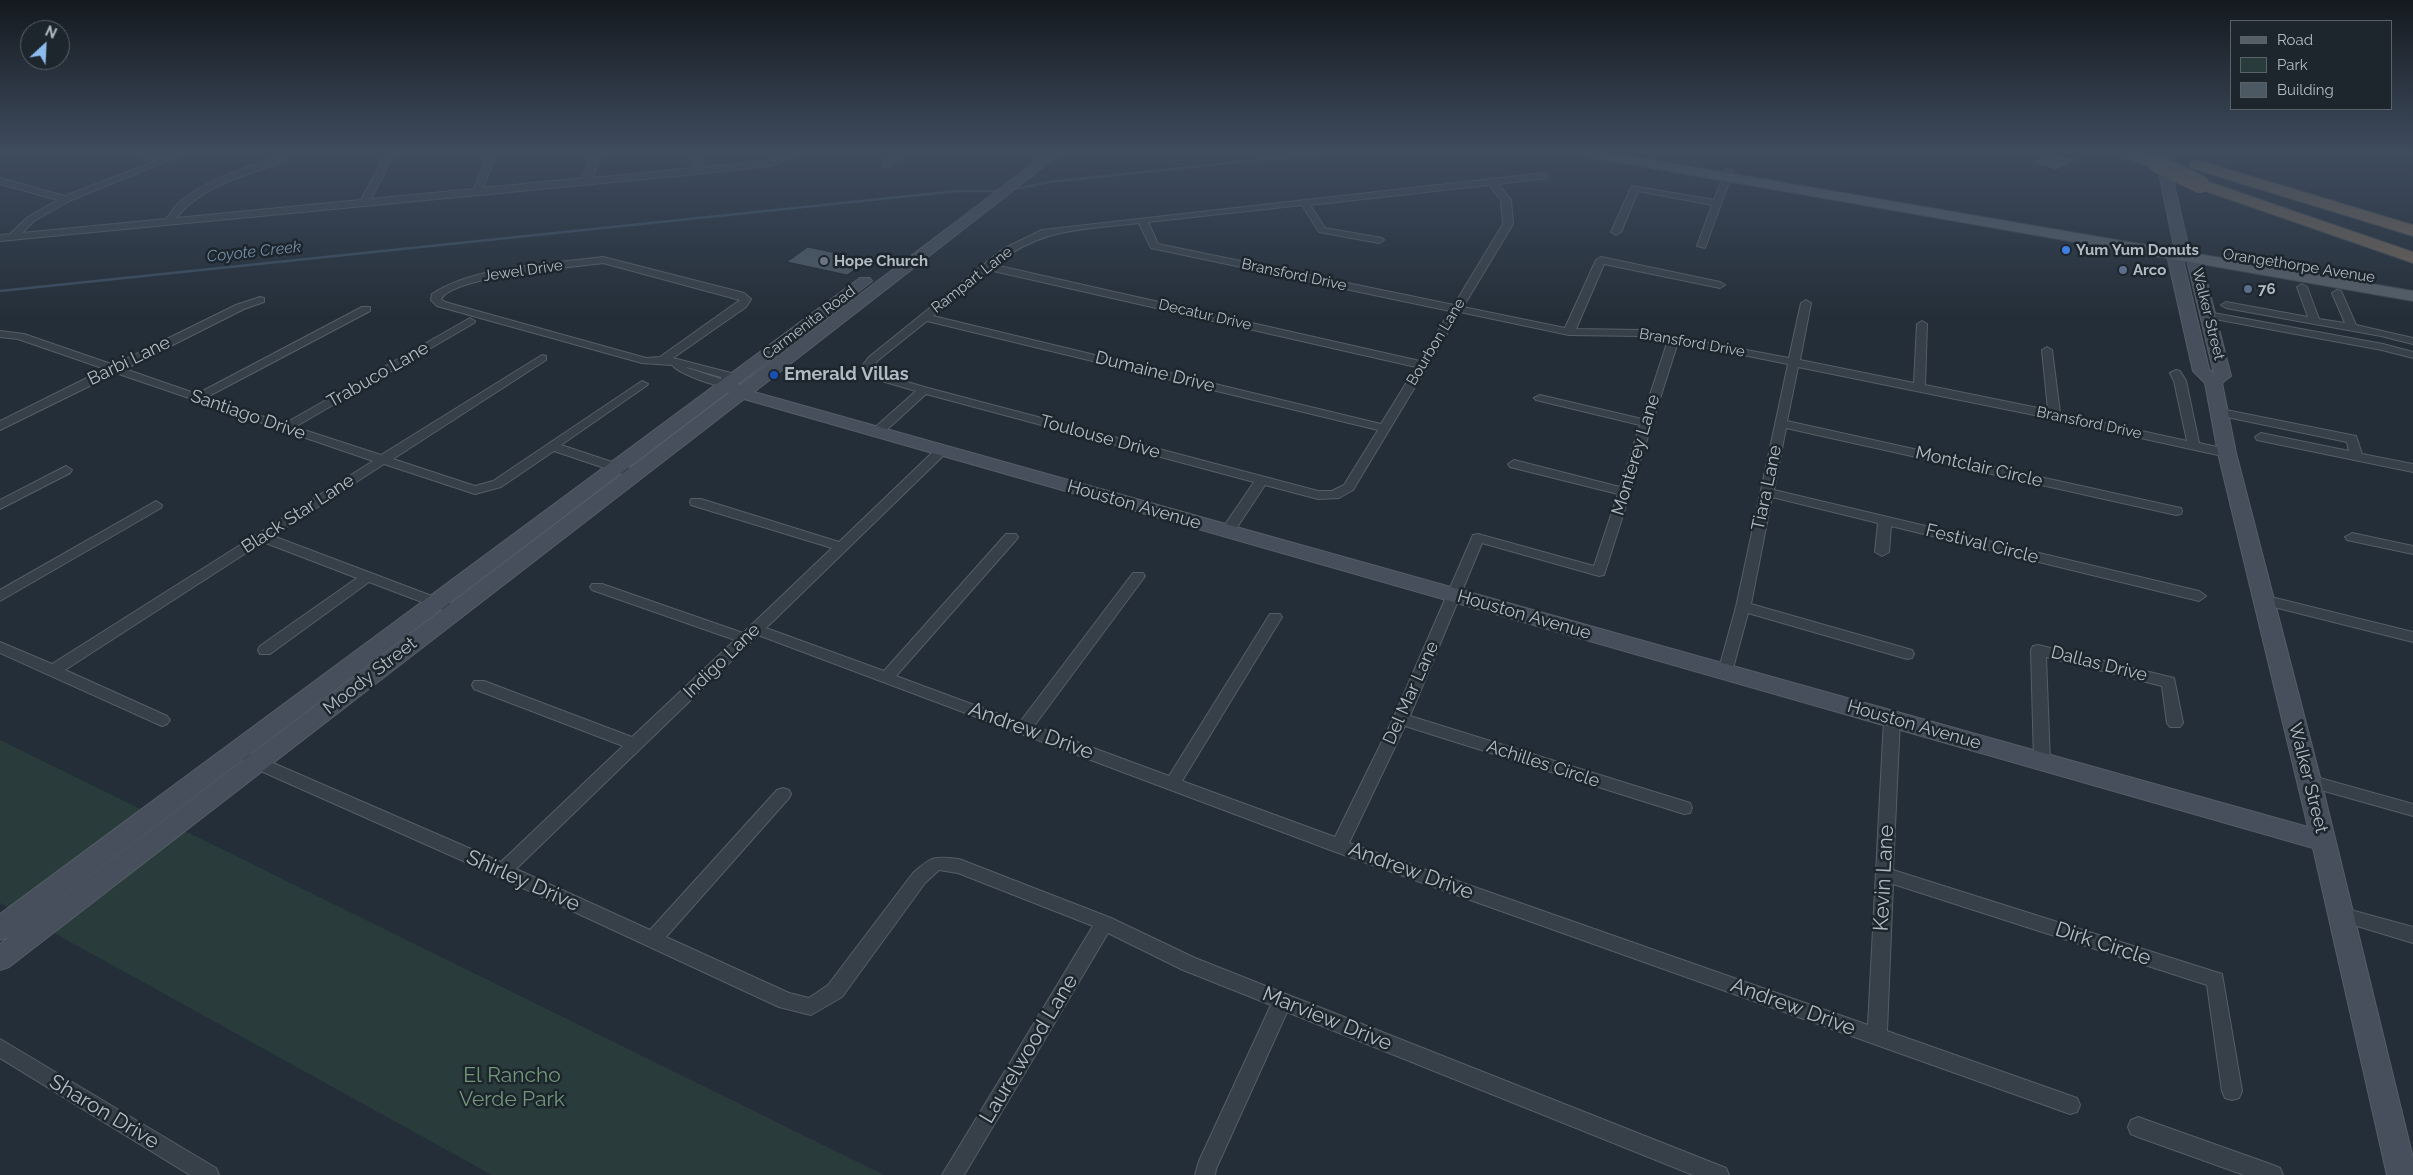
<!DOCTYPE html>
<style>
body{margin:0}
#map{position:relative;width:2413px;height:1175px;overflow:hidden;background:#242e38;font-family:Raleway,sans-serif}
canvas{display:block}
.legend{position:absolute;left:2230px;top:20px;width:162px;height:90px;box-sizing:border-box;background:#1d252d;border:1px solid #596169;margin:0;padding:6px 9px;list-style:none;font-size:15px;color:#b2bbc4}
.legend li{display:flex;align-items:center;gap:10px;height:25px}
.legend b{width:25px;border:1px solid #596169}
.north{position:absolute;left:20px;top:20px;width:50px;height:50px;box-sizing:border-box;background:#1d252d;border:1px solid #596169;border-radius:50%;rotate:25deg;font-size:14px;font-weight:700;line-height:20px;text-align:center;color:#b2bbc4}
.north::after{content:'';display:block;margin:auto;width:18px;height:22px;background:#8ebbed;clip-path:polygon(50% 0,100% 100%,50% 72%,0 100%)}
</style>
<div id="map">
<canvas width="2413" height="1175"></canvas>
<ul class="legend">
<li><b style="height:6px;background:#555f68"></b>Road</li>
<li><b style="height:14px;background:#293c3b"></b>Park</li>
<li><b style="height:14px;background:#4c5963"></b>Building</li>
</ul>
<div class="north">N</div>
</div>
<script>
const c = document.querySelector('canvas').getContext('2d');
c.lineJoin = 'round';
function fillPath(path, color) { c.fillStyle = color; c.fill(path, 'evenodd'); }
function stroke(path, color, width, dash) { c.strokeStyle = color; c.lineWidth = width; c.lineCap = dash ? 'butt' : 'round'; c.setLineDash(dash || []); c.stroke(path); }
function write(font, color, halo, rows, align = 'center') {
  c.font = font + ' Raleway,sans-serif'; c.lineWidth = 5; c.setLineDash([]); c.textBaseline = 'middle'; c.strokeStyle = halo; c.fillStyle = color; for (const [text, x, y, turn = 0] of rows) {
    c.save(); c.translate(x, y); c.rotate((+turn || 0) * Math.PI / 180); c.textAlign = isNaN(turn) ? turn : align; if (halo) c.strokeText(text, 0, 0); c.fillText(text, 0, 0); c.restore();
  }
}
const green = new Path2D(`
 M0 740 884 1175H492L0 903Z`);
const stream = new Path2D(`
 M1011 190 1049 182 1316 154
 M0 291 957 191H1001`);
const building = new Path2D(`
 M2050 154H2060L2078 160 2056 170 2033 164 2035 162 2033 161Z
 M808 247 836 253 833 255 867 262 847 275 787 262Z`);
const street = new Path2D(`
 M136 154C144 154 157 158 164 157 171 156 177 154 184 154L69 201 34 221 22 233 166 219C171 213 175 206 181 201 208 179 247 166 281 157L285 160 284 162C246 174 202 186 176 218L361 200 386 154H394L371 199 474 189 488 154H496L483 188 583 178 593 154H601L593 178 693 168 696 154H704L702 167 769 161 786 154H798L770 166 697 174 0 241V235L10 234 28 217 58 200 0 184V178L65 196 156 161Z
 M897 154H907L889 166H883V162Z
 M1726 169 1733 171 1705 248 1697 246 1712 205 1638 191 1621 232 1616 235 1611 232 1632 186 1714 200Z
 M1544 173 1547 174V178L1498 184 1511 200 1513 224 1463 307 1565 328 1596 260 1601 257 1720 282 1725 285 1720 288 1604 264 1576 329 1640 330 1789 358 1801 303 1806 300 1811 303 1800 360 1914 383 1917 324 1922 321 1927 324 1925 385 2048 410 2042 350 2047 347 2052 350 2060 413 2187 441 2174 381 2170 373 2176 370 2180 371 2186 381 2199 443 2231 450 2233 453 2231 456 2227 457 2054 419 1798 367 1787 421 2176 507 2181 508 2182 511 2181 514 2176 515 1786 428 1774 490 2199 591 2206 596 2199 601 1891 526 1889 552 1882 556 1875 552 1878 523 1772 497 1751 604 1912 650 1914 654 1912 658 1907 659 1748 613 1732 672 1730 676H1720L1718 672 1736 607 1788 364 1678 342 1604 575 1599 576 1482 543 1410 716 1690 803 1692 808 1690 813 1684 814 1405 726 1349 843 1868 1025 1884 719 1887 715H1897L1900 719 1893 870 2222 974 2242 1091 2239 1098 2232 1100 2225 1098 2222 1091 2207 985 1893 884 1887 1031 2077 1098 2080 1105 2077 1112 2070 1114 1333 851 758 635 516 869 650 930 777 790 783 788 789 790 791 794 789 798 666 937 789 993 809 998 828 985 913 873C932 856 934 856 959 859L1111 918 1195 958 1726 1168 1729 1175H1693L1287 1012 1216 1169 1215 1175H1195L1199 1161 1271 1005 1183 970 1108 933 964 1175H942L1093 926 958 873 939 870 925 883 842 997 811 1015 779 1007 497 876 245 764 243 760 245 756 251 754 257 756 501 862 623 746 474 689 472 685 474 681H484L632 737 735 640 592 590 590 587 592 584H602L743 633 832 548 691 505 690 502 691 499H701L839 542 937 448 941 447 947 451 945 454 766 628 884 671 1006 534H1016L1018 537 1016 540 896 676 1020 722 1133 573H1143L1145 576 1143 579 1034 726 1169 776 1270 614H1280L1282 617 1182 781 1335 837 1393 719 1473 535 1478 534 1594 566 1618 494 1510 467 1508 464 1514 460 1620 487 1640 425 1536 400 1534 398 1540 395 1642 419 1668 340 1640 336 1569 335 1460 312 1353 490 1339 498 1318 499 1265 485 1232 535 1227 536 1220 532 1254 482 926 394 880 436H872L870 433 872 430 916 391 875 379 864 372 862 366 869 357 1003 249 1042 230ZM1489 185 1501 200 1503 224 1454 305 1158 244 1148 222 1302 205 1319 232 1379 243 1384 240 1382 238 1325 228 1310 205ZM1139 223 1151 248 1450 311 1420 361 995 265C1042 227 1082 230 1139 223ZM989 270 1416 367 1381 424 933 316ZM927 321 1378 430 1344 485 1332 491H1318L928 388 883 375 874 369 877 361Z
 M603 257 744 293 751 299 746 307 673 358 731 373V386C719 389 679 374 672 365L642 363 437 306 431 300 432 294C476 265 551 264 603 257ZM603 263 740 300 660 357 646 358 445 302 441 299C454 276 574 267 603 263ZM686 367 721 377V379L687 368Z
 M2302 284 2307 287 2319 319 2345 323 2332 293 2337 290 2341 291 2356 325 2413 338V344L2381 336 2226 308 2221 305 2226 302 2308 317 2297 287Z
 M260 297 264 298V302L244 309 125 369 197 394 362 307H370V311L207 397 284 424 470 318 475 321 474 323 295 427 381 455 542 355 546 356V360L393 459 475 486 493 481 642 381 648 384 646 386 561 445 639 471 641 474 639 477H631L554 451 501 487 475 494 384 464 273 536 461 607 463 610 461 613H451L369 582 270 654H260L258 650 260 646 357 578 263 542 65 670 167 716 170 720 167 724 162 726 0 653V642L52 664 373 461 116 373 0 430V421L105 369 18 339 0 337V331L24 334 114 365 236 305Z
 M2208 312 2383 344 2413 352V358L2382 350 2204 317 2203 315Z
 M2221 409 2356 436 2362 454 2413 464V472L2257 440 2255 437 2261 433 2349 451 2347 442 2217 415 2215 413 2217 411Z
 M66 466 72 470 70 473 0 509V500Z
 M156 501 162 505 161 508 0 601V590Z
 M2352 533 2413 546V554L2347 540 2345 537Z
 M2263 595 2413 632V642L2258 603 2256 600 2258 597Z
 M2038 645 2174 678 2183 723 2180 727H2170L2167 723 2162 686 2046 657 2050 762 2048 766 2042 768 2036 766 2034 762 2031 650 2033 646Z
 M2309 775 2413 804V816L2303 785 2301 781 2303 777Z
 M2340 907 2413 927V943L2334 919 2331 914 2334 909Z
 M0 1039 216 1168 219 1175H190L0 1058Z
 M2138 1117 2273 1165 2280 1168 2283 1175H2244L2138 1137 2131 1134 2128 1127 2131 1120Z`);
const secondary = new Path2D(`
 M1046 154H1060L754 392 2308 827 2218 453 2205 383 2193 371 2167 255 2174 246 2155 154H2167L2188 245 2201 259 2231 376 2222 383 2236 453 2321 781 2413 1158V1175H2387L2313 848 744 399 9 967 0 970V944L729 393 728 392 9 937 0 940V914L860 278H870L872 281 738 384 740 385ZM2182 255 2187 260 2214 374 2209 369Z`);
const primary = new Path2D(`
 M1587 154H1617L2413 291V301L1594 158Z`);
const highway = new Path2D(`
 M2120 154C2133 154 2156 151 2164 163L2156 168 2122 157Z
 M2197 160 2413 225V236L2191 168 2189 165 2191 162Z
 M2200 179 2413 252V263L2194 187 2192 184 2194 181Z`);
const highwayBridge = new Path2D(`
 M2156 163 2200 184`);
const markers = [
 [2066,250,5,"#3f7fe0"],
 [824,261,5,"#6b7280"],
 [2123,270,5,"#5c6f8a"],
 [2248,289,5,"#5c6f8a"],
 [774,375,5,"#1a4fb4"]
];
const farPoinames = [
 ["Yum Yum Donuts",2076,250],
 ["Hope Church",834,261],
 ["Arco",2133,270],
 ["76",2258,289]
];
const farStreetnames = [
 ["Orangethorpe Avenue",2299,266,9],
 ["Jewel Drive",523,271,-8],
 ["Bransford Drive",1294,275,12],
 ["Rampart Lane",972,280,-38],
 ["Walker Street",2208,314,76],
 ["Decatur Drive",1205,315,13],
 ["Carmenita Road",809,323,-37],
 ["Bourbon Lane",1436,342,-59],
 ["Bransford Drive",1692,343,10],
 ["Bransford Drive",2089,423,12]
];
const farWaternames = [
 ["Coyote Creek",254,252,-6]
];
const streetNames = [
 ["Barbi Lane",129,361,-26],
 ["Dumaine Drive",1155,372,14],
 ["Trabuco Lane",378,375,-30],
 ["Santiago Drive",248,415,19],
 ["Toulouse Drive",1100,437,15],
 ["Monterey Lane",1636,455,-73],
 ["Montclair Circle",1979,467,13],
 ["Tiara Lane",1767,488,-78],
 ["Houston Avenue",1134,505,16],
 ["Black Star Lane",298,514,-33],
 ["Festival Circle",1982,544,14],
 ["Houston Avenue",1524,615,16],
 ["Indigo Lane",722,661,-44],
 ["Dallas Drive",2099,664,14],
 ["Moody Street",370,676,-38],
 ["Del Mar Lane",1411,693,-66],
 ["Houston Avenue",1914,725,16],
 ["Achilles Circle",1543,764,18],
 ["Walker Street",2308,778,76]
];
const poiNames = [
 ["Emerald Villas",784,375]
];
const nearStreetnames = [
 ["Andrew Drive",1031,731,20],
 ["Andrew Drive",1411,871,20],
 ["Kevin Lane",1884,878,-87],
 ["Shirley Drive",523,881,24],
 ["Dirk Circle",2103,944,18],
 ["Andrew Drive",1793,1007,20],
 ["Marview Drive",1327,1019,22],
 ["Laurelwood Lane",1029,1049,-59],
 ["Sharon Drive",104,1112,31]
];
const nearParknames = [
 ["El Rancho",512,1076],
 ["Verde Park",512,1100]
];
fillPath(green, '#293c3b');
stroke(stream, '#3a4d5f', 2.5);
fillPath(building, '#4c5963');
stroke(building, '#1e272f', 1);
stroke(street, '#555e66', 2);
stroke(secondary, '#555e66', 2);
stroke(primary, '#404951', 2);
stroke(highway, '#424b53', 2);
fillPath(street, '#374048');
fillPath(secondary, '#464f5b');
fillPath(primary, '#555f68');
fillPath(highway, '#6e6255');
stroke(highwayBridge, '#424b53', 19, []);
stroke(highwayBridge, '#6e6255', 18);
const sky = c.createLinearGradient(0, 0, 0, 318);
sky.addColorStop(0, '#14191f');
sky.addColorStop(0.48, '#3f4c5e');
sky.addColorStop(1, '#3f4c5e00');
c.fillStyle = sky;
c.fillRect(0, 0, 2413, 318);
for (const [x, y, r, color] of markers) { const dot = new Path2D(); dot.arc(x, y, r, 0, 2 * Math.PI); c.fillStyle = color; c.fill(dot); stroke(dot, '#1d252d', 2); }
write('bold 15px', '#b2bbc4', '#1d252d', farPoinames, 'left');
write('15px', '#b2bbc4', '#1d252d', farStreetnames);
write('italic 16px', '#758ea5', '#1d252d', farWaternames);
write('18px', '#b2bbc4', '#1d252d', streetNames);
write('bold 18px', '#b2bbc4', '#1d252d', poiNames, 'left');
write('21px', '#b2bbc4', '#1d252d', nearStreetnames);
write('21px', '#739878', '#1d252d', nearParknames);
</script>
